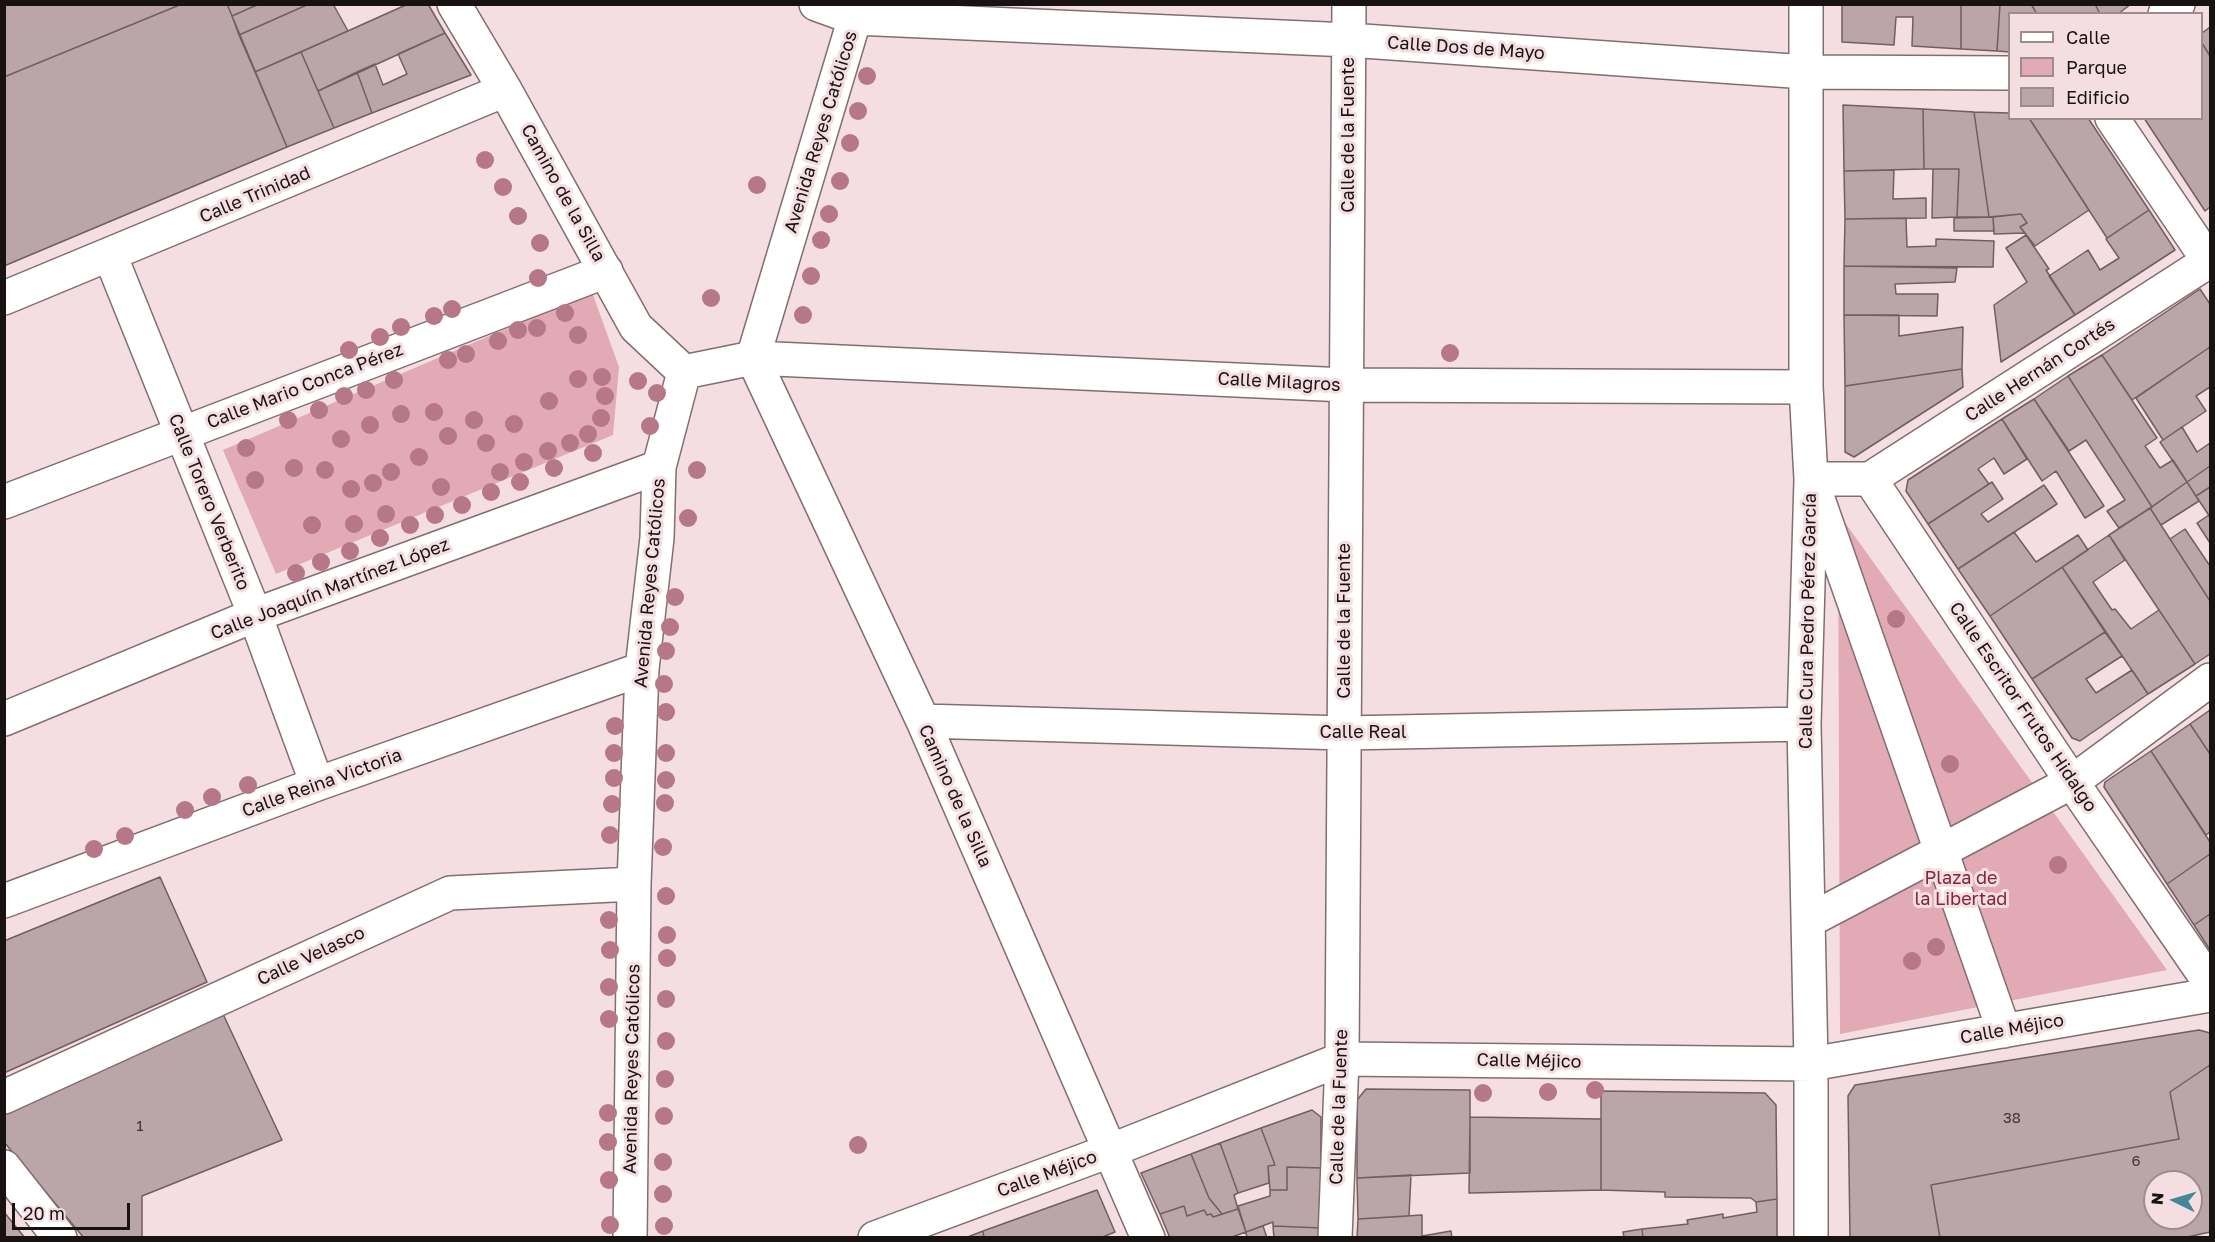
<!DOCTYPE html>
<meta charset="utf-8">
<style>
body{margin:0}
#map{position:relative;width:2215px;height:1242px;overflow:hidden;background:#f5dee2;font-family:"Golos Text",sans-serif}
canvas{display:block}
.frame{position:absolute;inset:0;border:6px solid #191213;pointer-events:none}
.legend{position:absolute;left:2008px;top:12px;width:195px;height:108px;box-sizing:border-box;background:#f5dee2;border:2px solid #9d8c8f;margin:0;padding:8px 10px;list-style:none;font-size:18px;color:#191213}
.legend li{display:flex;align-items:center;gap:12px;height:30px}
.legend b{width:30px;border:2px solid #9d8c8f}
.north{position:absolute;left:2143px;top:1170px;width:60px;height:60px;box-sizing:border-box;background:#f5dee2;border:2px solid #9d8c8f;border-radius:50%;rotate:275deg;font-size:16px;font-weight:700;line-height:24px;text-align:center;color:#191213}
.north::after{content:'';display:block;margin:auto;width:21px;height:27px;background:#448797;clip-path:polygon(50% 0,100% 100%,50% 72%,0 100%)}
.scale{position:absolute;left:12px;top:1203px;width:118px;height:27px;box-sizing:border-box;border:3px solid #191213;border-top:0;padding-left:8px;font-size:18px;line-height:21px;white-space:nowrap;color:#191213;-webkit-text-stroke:4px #f5dee2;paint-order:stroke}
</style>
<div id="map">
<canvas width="2215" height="1242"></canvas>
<div class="frame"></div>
<ul class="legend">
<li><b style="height:8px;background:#fff"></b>Calle</li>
<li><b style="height:16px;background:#e1aab4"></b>Parque</li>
<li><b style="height:16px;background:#baa5a8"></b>Edificio</li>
</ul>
<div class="north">N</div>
<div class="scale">20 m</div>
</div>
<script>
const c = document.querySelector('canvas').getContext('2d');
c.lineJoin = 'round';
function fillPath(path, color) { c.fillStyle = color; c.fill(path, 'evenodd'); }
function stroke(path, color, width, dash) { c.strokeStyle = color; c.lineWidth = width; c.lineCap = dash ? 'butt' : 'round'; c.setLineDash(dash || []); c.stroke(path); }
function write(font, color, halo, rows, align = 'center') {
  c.font = font + ' "Golos Text",sans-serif'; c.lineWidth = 6; c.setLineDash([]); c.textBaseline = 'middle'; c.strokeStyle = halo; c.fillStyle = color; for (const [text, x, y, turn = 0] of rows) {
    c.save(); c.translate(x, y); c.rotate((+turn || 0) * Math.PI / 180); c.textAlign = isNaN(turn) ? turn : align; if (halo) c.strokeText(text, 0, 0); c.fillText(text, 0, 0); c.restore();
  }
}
const green = new Path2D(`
 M592 292 619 367 613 435 276 574 223 450Z
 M1838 513 2167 970 1840 1034Z`);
const building = new Path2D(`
 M4 4H182L4 77Z
 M182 4H227L287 147 4 266V77Z
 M227 4H259L232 16Z
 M259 4H309L239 35 232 16Z
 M309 4H333L348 31 255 72 239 35Z
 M408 4H428L445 33 318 91 301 52Z
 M1842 4H1961V49L1912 46 1913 17H1896L1894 45 1842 42Z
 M1961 4H2000L1997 51 1961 49Z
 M2000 4H2031L2037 14H2010V52L1997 51Z
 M2031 4H2095L2100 14H2037Z
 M2095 4H2131L2118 14H2100Z
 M2210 27V56L2202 43V33Z
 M445 33 471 75 372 113 357 72 375 64 383 85 407 74 398 54Z
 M2202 43 2210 56V207L2205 211 2144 118H2202Z
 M301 52 334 128 287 147 255 72Z
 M357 72 372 113 334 128 318 91Z
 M1843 105 1923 109 1924 169 1844 171Z
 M1923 109 1974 112 1989 217H1957L1959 169H1924Z
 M1974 112 2010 113V118H2029L2089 210 2035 246 2020 227 2027 223 2021 214 1989 217Z
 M2029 118H2088L2149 210 2107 238Z
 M1933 169H1959L1957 217 1932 218Z
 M1894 170 1893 199 1926 198V218L1845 219 1844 171Z
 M2149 210 2175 250 2075 315 2049 276 2088 250 2100 270 2119 258 2106 239Z
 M2021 214 2027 223 2020 227 2025 233 1994 234 1993 217Z
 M1993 217 1994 231H1954V218Z
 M1906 218 1907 247 1936 246V239L1994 241 1993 267 1844 266 1845 219Z
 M2026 235 2049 269 2046 270 2075 315 2001 362 1994 305 2027 282 2006 248Z
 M1844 266 1957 268 1955 282 1895 284 1896 294H1938L1937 316 1844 315Z
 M2200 289 2210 304V347L2132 400 2102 355Z
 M1844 315H1899V336L1963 327 1962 369 1845 386Z
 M2210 347V387L2196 396 2206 411 2163 440 2136 398Z
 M2102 355 2157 438 2145 446 2160 468 2173 460 2187 482 2152 507 2068 376Z
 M1962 369 1963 387 1854 457 1845 452V386Z
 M2068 376 2152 507 2119 528 2107 511 2125 500 2086 440 2069 451 2034 399Z
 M2034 399 2104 506 2085 518 2056 471 2042 481 2002 419Z
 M2002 419 2027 459 2004 474 1994 458 1978 469 1989 484 1928 524 1906 491 1908 480Z
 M2182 427 2197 452 2210 443V466L2187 482 2160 442Z
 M2210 466V487L2196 496 2187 482Z
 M1992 482 2003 499 1981 514 1988 522 2044 485 2057 504 1958 569 1928 524Z
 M2187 482 2199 501 2161 525 2150 508Z
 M2210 487V517L2196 496Z
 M2150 508 2210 601V654L2195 664 2109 535Z
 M2209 515 2210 517V543L2197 523Z
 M2185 529 2210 566V601L2170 539Z
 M2014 532 2036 562 2078 535 2088 550 1990 616 1958 569Z
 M2109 535 2125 560 2093 582 2112 610 2115 609 2131 629 2159 610 2195 664 2148 694 2062 567Z
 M2062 567 2105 632 2032 679 1990 616Z
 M2105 632 2122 656 2086 679 2096 693 2132 670 2148 694 2080 741 2072 738 2032 679Z
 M2210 710V754L2190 724Z
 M2190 724 2210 754V832L2206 835 2151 751Z
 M2151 751 2210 842V854L2167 884 2104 787 2105 782Z
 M2210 854V914L2194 925 2167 884Z
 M160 877 207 982 4 1073V941Z
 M2210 914V950L2194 925Z
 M223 1014 282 1140 142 1196V1238H84L4 1142V1113Z
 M2199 1030 2210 1033V1065L2170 1092 2179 1139 1931 1185 1940 1238H1850L1848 1096 1855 1085Z
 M2210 1065V1232L2183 1238H1940L1931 1185 2179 1139 2170 1092ZM2155 1182H2191V1218H2155Z
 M1366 1089 1470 1090V1173L1357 1178V1100Z
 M1601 1091 1765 1093 1776 1105 1777 1199 1756 1202 1751 1198 1665 1197V1192L1601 1190Z
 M1312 1110 1321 1117V1168L1287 1167V1190H1270L1268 1166 1275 1165 1261 1128Z
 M1470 1117 1601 1119V1190L1469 1193Z
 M1261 1128 1275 1165 1268 1166 1269 1183 1238 1193 1220 1143Z
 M1220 1143 1238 1193 1234 1195 1238 1209 1222 1214 1209 1198 1191 1154Z
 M1191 1154 1209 1198 1222 1214 1213 1217 1211 1214 1207 1215 1204 1210 1187 1216 1184 1206 1160 1214 1141 1173Z
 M1287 1167 1321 1168V1228L1273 1226V1222L1246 1232 1238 1206 1270 1196V1190H1287Z
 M1411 1175 1409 1216 1358 1219 1357 1178Z
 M1097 1190 1115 1232 1100 1238H984L983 1231Z
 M1777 1199V1238H1643L1642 1229 1688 1224 1687 1220 1723 1214V1218L1757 1212 1756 1202Z
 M1184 1206 1187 1216 1204 1210 1207 1215 1211 1214 1213 1217 1238 1209 1246 1232 1229 1238H1170L1160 1214Z
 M4 1212 25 1238H4Z
 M1422 1215V1236L1451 1231 1452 1238H1357L1358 1219Z
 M1263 1226 1267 1238H1247L1246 1232Z
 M1273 1226 1321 1228V1238H1274Z
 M1642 1229 1643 1238H1620L1624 1237 1623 1232Z
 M983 1231 984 1238H965Z`);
const street = new Path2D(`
 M454 4 505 90 636 327 684 372
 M816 4 855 18 1349 40 1806 72 2010 73
 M1806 4V387L1811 479 1804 724 1811 1064V1238
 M2165 14 2178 4
 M2112 118 2210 263
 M110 255 255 615 317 784
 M4 298 505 90
 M1870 479 2209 261
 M4 502 606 271
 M4 719 255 615 659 467
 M923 721 1344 733 1804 724
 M4 901 317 784 642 669
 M1808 921 2072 782 2210 680
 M2004 1031 1811 479H1870L2072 782 2210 983
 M4 1097 450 893 634 884
 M4 1167 60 1238
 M630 1238 634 884 642 669 657 538 659 467 684 372 753 358 859 4
 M875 1238 1112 1150 1342 1059 1811 1064 2210 995
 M1148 1238 923 721 753 358 1346 385 1806 387
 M1335 1238 1342 1059 1349 4`);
const trees = [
 [867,76],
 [858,111],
 [850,143],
 [485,160],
 [840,181],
 [757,185],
 [503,187],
 [829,214],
 [518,216],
 [821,240],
 [540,243],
 [811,276],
 [538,278],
 [711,298],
 [452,309],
 [565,313],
 [803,315],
 [434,316],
 [401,327],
 [537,328],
 [518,330],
 [578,335],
 [380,337],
 [498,341],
 [349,350],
 [1450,353],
 [466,354],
 [448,360],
 [602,377],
 [578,379],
 [394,380],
 [638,381],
 [366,390],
 [657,393],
 [344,396],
 [605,396],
 [549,401],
 [319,410],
 [434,412],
 [401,414],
 [601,418],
 [288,420],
 [474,420],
 [514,424],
 [370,425],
 [650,426],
 [588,434],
 [448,436],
 [341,439],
 [486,443],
 [570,443],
 [246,448],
 [548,451],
 [593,453],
 [419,457],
 [524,462],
 [294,468],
 [554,468],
 [325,470],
 [697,470],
 [391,472],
 [500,472],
 [255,480],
 [520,482],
 [373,483],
 [441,487],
 [351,489],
 [491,492],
 [462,505],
 [386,514],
 [435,515],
 [688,518],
 [354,524],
 [312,525],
 [410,525],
 [380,538],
 [350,551],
 [321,562],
 [296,573],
 [675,597],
 [1896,619],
 [670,627],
 [666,651],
 [664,684],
 [666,712],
 [615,726],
 [614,753],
 [666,753],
 [1950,764],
 [614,778],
 [666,780],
 [248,785],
 [212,797],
 [665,803],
 [612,804],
 [185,810],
 [610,835],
 [125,836],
 [663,847],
 [94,849],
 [2058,865],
 [666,896],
 [609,920],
 [667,935],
 [1936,947],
 [610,950],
 [667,958],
 [1912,961],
 [609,987],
 [666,999],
 [609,1019],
 [666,1041],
 [665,1079],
 [1595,1090],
 [1548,1092],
 [1483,1093],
 [608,1113],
 [664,1116],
 [608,1142],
 [858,1145],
 [663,1162],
 [609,1180],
 [663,1194],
 [610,1225],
 [664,1226]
];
const numberNames = [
 ["38",2012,1118],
 ["1",140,1126],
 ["6",2136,1161]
];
const streetNames = [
 ["Calle Dos de Mayo",1466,48,4],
 ["Avenida Reyes Católicos",821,132,-73],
 ["Calle de la Fuente",1348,135,-90],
 ["Camino de la Silla",563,193,61],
 ["Calle Trinidad",255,195,-23],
 ["Calle Hernán Cortés",2040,370,-33],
 ["Calle Milagros",1279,382,3],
 ["Calle Mario Conca Pérez",305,386,-21],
 ["Calle Torero Verberito",209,502,68],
 ["Avenida Reyes Católicos",650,583,-85],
 ["Calle Joaquín Martínez López",330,589,-21],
 ["Calle de la Fuente",1344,621,-90],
 ["Calle Cura Pedro Pérez García",1808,621,-89],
 ["Calle Escritor Frutos Hidalgo",2023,707,56],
 ["Calle Real",1363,732],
 ["Calle Reina Victoria",322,783,-20],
 ["Camino de la Silla",955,796,66],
 ["Calle Velasco",311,956,-25],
 ["Calle Méjico",2012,1029,-10],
 ["Calle Méjico",1529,1061,1],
 ["Avenida Reyes Católicos",632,1069,-89],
 ["Calle de la Fuente",1339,1107,-88],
 ["Calle Méjico",1047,1174,-20]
];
const parkNames = [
 ["Plaza de",1961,878],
 ["la Libertad",1961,899]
];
fillPath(green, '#e1aab4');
fillPath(building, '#baa5a8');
stroke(building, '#715e61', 1.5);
stroke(street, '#816e71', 36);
stroke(street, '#fff', 33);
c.fillStyle = '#b67788';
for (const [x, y] of trees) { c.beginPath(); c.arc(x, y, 9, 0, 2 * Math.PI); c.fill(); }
write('15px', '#413738', null, numberNames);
write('18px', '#191213', '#f5dee2', streetNames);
write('18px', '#82233f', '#f5dee2', parkNames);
</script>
